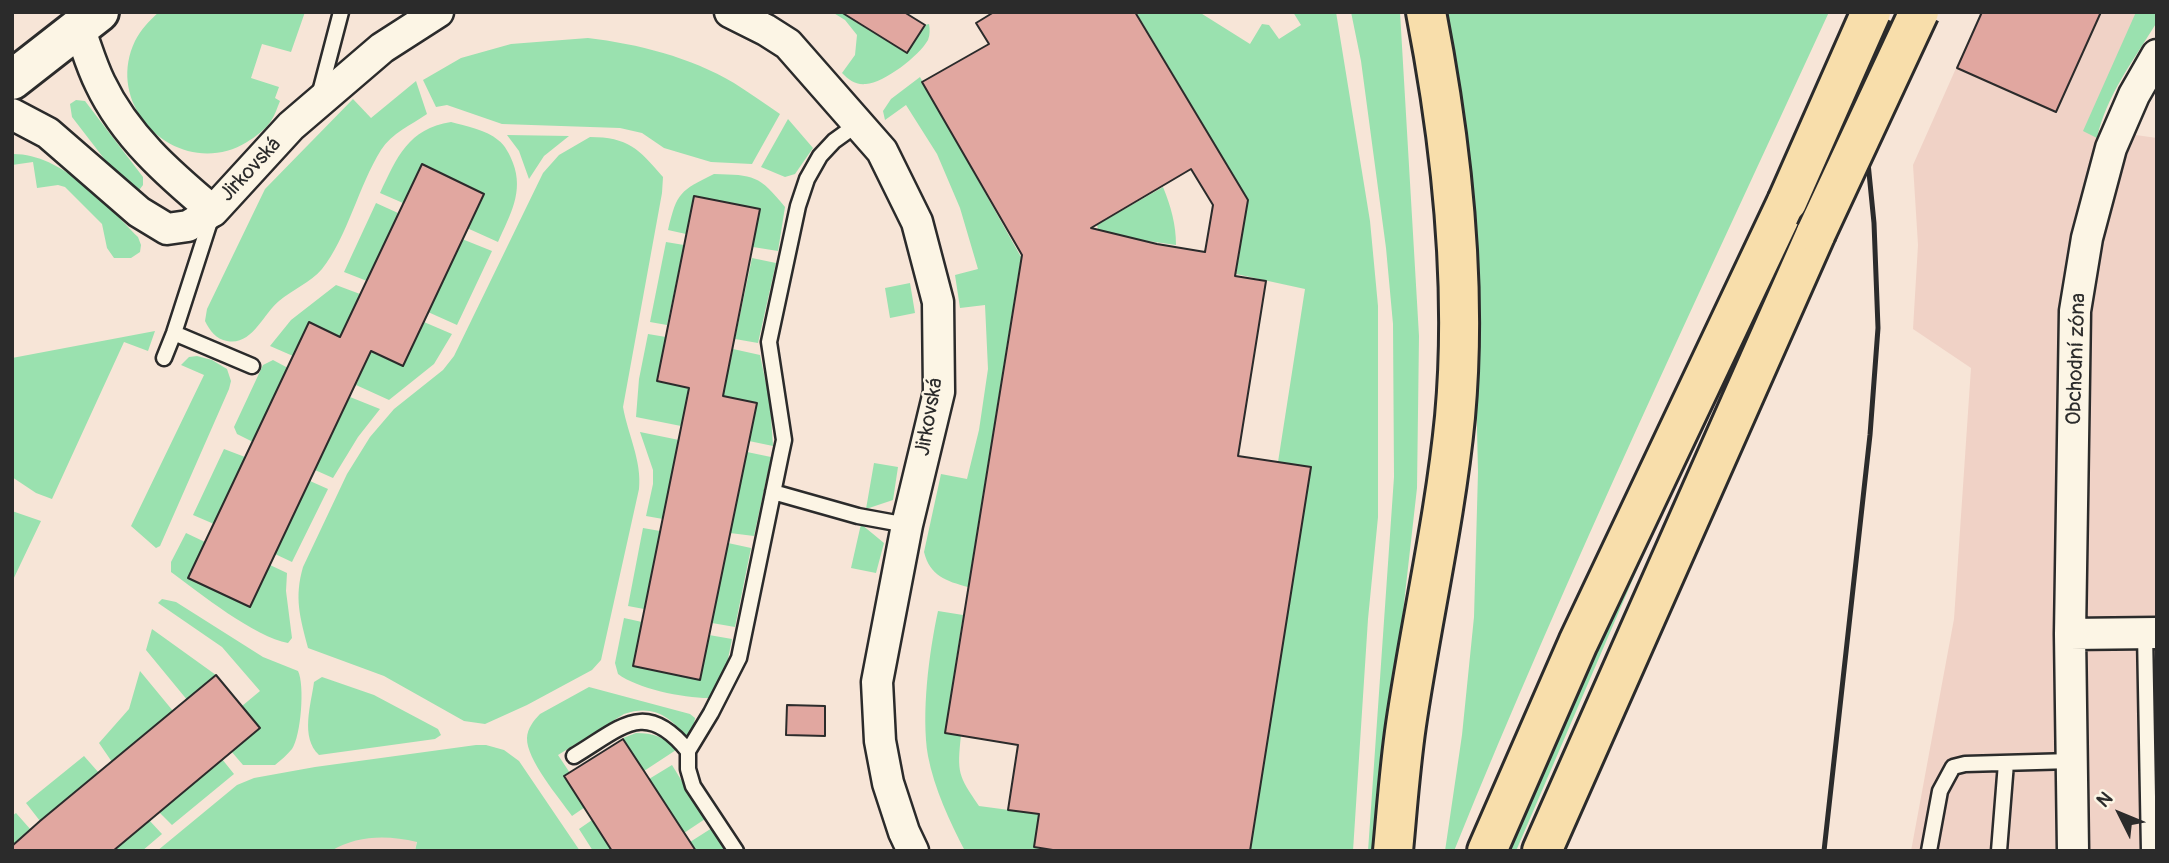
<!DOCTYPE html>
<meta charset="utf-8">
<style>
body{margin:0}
#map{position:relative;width:2169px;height:863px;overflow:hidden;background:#f7e5d7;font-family:Pangolin,sans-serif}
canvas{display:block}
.frame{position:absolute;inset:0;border:14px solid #2b2b2b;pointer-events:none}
.north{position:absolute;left:2085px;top:779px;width:70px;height:70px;-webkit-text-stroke:5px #fcf5e5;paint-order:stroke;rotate:313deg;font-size:19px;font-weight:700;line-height:28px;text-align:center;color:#2b2b2b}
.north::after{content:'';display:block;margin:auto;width:24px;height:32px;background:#2b2b2b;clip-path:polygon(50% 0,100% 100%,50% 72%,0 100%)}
</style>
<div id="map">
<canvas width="2169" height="863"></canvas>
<div class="frame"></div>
<div class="north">N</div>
</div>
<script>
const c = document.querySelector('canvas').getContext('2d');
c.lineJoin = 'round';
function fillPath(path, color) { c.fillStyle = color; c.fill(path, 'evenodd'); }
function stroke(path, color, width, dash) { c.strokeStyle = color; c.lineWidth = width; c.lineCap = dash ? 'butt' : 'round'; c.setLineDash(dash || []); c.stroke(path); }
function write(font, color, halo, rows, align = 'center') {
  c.font = font + ' Pangolin,sans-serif'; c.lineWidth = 5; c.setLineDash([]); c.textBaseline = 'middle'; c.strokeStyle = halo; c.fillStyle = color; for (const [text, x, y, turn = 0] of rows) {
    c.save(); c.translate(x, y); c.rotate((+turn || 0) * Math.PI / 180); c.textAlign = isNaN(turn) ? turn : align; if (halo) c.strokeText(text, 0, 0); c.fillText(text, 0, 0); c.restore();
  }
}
const built = new Path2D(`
 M1981 12H2137L2086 128 2157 138V851H1911L1954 619 1971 368 1913 329 1918 245 1913 165Z
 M419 829 415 851H311L335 833Z`);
const green = new Path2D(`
 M159 12H305L291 52 262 44 251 78 279 87 275 98 280 101C277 108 275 115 271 121 265 130 255 137 247 142 182 182 102 110 135 41 141 29 149 21 159 12Z
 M832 12H840L906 53 925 25 929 24C930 29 930 35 928 40 919 56 884 83 866 84 855 85 849 80 842 73L855 55 857 35 845 20Z
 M1136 12H1199L1250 44 1262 24 1269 25 1279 39 1301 25 1293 12H1336L1370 221 1378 306V517L1368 619 1353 851H1250L1311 468 1278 462 1305 289 1236 274 1244 225 1210 219 1216 211 1244 193Z
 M1351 12H1400L1419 336 1417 488 1383 789 1379 851H1368L1394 477 1393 324 1386 248 1361 61Z
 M1444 12H1829C1701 290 1569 567 1454 851H1445L1462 735 1474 617 1478 472 1474 300Z
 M2136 12H2157V22C2135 58 2106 96 2097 138L2083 131Z
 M588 38C638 44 690 57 734 83 750 93 765 104 780 114L752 164 711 162 664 148 642 133 620 128 502 124 447 105 436 107 423 80 461 58 511 44Z
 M920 77 1021 257 968 587C946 581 930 576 924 552L941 474 967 479 979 430 988 369 985 305 960 308 955 275 978 269 960 208 937 154 906 105 885 120 883 111 891 99Z
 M416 81 427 114C411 125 392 133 381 150 359 185 347 238 322 269 311 282 292 290 279 301 263 314 252 346 227 341 216 339 210 331 205 321L207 309 265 189 353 99 371 118Z
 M76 100 85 101 143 177V185L137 193 129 191 72 117 70 104Z
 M788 119 813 148 795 174 785 177 761 167Z
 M451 122C465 126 487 130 498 140 505 145 510 155 513 163 524 192 510 215 498 242L467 228 484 194 422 164 403 203 380 193C397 157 408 129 451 122Z
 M507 135 569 136 544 156 529 179 519 151Z
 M590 137C628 137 639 149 663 177L662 193 623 407C628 435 642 461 639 489L601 660 592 670 527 705 485 724 464 721 384 676 308 648C300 617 294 598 303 567L347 474 370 437 394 409 443 370 454 356 543 173 559 155Z
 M12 154C61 153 106 204 138 237L141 245 140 252 131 258H114L107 248 102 224 65 187 58 185 37 188 33 162 12 165Z
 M714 174C754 175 759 175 785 207L778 251 753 247 760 209 694 196 686 234 668 230C677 192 680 191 714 174Z
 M1163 187C1171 207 1176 224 1176 245L1099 234 1097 225Z
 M376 203 398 213 367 281 344 272Z
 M462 239 492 251 457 325 428 312Z
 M666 242 684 245 667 325 650 322Z
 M752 258 776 263 758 343 735 339Z
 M910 283 915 313 890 318 885 288Z
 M336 285 360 294 340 337 309 322 293 356 270 346 291 320Z
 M424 322 452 334 434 364 389 400 356 385 371 351 403 366Z
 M155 331 148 351 124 342 52 499 36 493 12 477V358Z
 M648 334 666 337 657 380 689 388 681 426 636 417 639 379Z
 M733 349 760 355 770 403 773 446 749 441 756 403 723 396Z
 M197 356 212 360 227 369 231 381 229 389 160 546 156 548 131 526 204 375 181 365 189 357Z
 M273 360 288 368 253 442 237 434 234 427 263 365Z
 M350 397 380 409 358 437 333 478 315 470Z
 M640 432 679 440 663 519 646 516 653 484V470Z
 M224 449 245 457 214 524 193 515Z
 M747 452 771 457 754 536 730 533Z
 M874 463 898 467 893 500 866 509Z
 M310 481 328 489 292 562 275 554Z
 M12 511 41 521 12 582Z
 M861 524 884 543 876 573 851 568Z
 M643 528 660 531 644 609 628 606Z
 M186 533 205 542 250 607 270 565 287 573 286 591 292 638 288 643C256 638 198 592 171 572V562Z
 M728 543 751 548 735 627 712 623Z
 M1648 544 1516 851H1507L1567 699Z
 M162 599 176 602 263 657 298 671C305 685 301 736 292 749 287 755 281 760 275 765H243L231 751 242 706 260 691 222 647 158 603Z
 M938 611 963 615 945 732 961 735C957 773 958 775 979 806L1039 814 1034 847 1059 851H965C950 822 934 788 928 756 921 714 929 653 938 611Z
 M624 618 642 622 633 666 700 680 709 635 732 639 727 664 712 698C687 699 638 689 618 674L615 663Z
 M152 629 216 675 188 701 146 650Z
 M140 671 173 711 112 762 99 743 129 709Z
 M322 677 374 695 438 729 441 735 435 739 319 755C300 737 311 705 314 682Z
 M589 687 690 714 695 718 693 730 688 740C671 716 653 704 624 714L558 755 570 773 585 807 572 816C560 799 526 759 527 738 527 729 534 720 540 714Z
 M636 733C653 733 666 737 676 750L644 771 623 738Z
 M476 745H486L504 750 519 761 580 851H415L417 842C387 835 358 835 331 851H157L237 785 254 778 315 767Z
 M84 756 99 773 40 821 26 803Z
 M222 759 234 774 172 825 159 812Z
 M672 765 705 819 684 833 649 779Z
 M16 813 31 830 12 845V816Z
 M149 820 162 834 142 851H112Z
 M592 820 612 851H593L579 829Z
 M712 828 727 851H695L690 842Z`);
const building = new Path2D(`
 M841 12H904L925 25 907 53Z
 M994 12H1135L1248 200 1235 276 1266 281 1238 456 1311 467 1250 851H1059L1034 847 1039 814 1008 810 1018 745 945 733 1022 255 922 82 989 44 976 23ZM1191 169 1213 205 1205 252 1157 244 1091 228Z
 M1982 12H2101L2056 112 1957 68Z
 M422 164 484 194 403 366 371 351 250 607 188 578 309 322 340 337Z
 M694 196 760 209 723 396 757 403 700 680 633 666 689 388 657 381Z
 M216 675 260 728 113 851H12V846L40 821Z
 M787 705 825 706V736L786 735Z
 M623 739 644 771 696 851H612L564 776Z`);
const lane = new Path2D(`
 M319 96 341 12
 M174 333 252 366
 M164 358 174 333 212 215
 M773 492 858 516 907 525
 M2145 633 2149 851
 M574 756C621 728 645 698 688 751
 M736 851 693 786 688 769V751L711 713 739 658 781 454 784 440 769 342 798 206 807 179 820 156 834 141 859 123
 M1929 851 1940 791 1953 767 1965 764 2072 761
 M1999 851 2006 763`);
const street = new Path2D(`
 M730 12 766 30 788 44 882 151 917 222 938 302 939 392 907 525 877 682 880 741 888 783 904 832 913 851
 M79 28C86 46 91 65 100 83 125 136 169 174 213 211
 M12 114 48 133 139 212 167 229 188 226 213 211 291 126 382 48 438 12
 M2070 634 2157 633
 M2073 851 2070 634 2075 311 2087 238 2111 148 2134 95 2157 55`);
const secondary = new Path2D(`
 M12 80 99 12`);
const highway = new Path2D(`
 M1393 851C1397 809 1400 766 1406 725 1421 622 1445 520 1455 417 1467 285 1451 141 1426 12
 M1487 851 1578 643 1787 202
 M1542 851 1816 233`);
const rail = new Path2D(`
 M1824 851 1870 435 1878 328 1874 223 1853 12`);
const highwayBridge = new Path2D(`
 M1787 202 1871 12
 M1816 233 1919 12`);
const streetNames = [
 ["Jirkovská",251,170,-47],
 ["Obchodní zóna",2077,359,-88],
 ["Jirkovská",930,417,-80]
];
fillPath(built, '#f0d2c6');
fillPath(green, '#9ae1af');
fillPath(building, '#e1a7a0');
stroke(building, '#2b2b2b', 2);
stroke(lane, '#2b2b2b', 19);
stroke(street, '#2b2b2b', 35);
stroke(secondary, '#2b2b2b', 44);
stroke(highway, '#2b2b2b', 44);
stroke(lane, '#fcf5e5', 14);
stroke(street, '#fcf5e5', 30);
stroke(secondary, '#fcf5e5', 38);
stroke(highway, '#f8deab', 38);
stroke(rail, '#2b2b2b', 5);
stroke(highwayBridge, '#2b2b2b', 44, []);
stroke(highwayBridge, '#f8deab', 38);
write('21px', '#2b2b2b', '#fcf5e5', streetNames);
</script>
